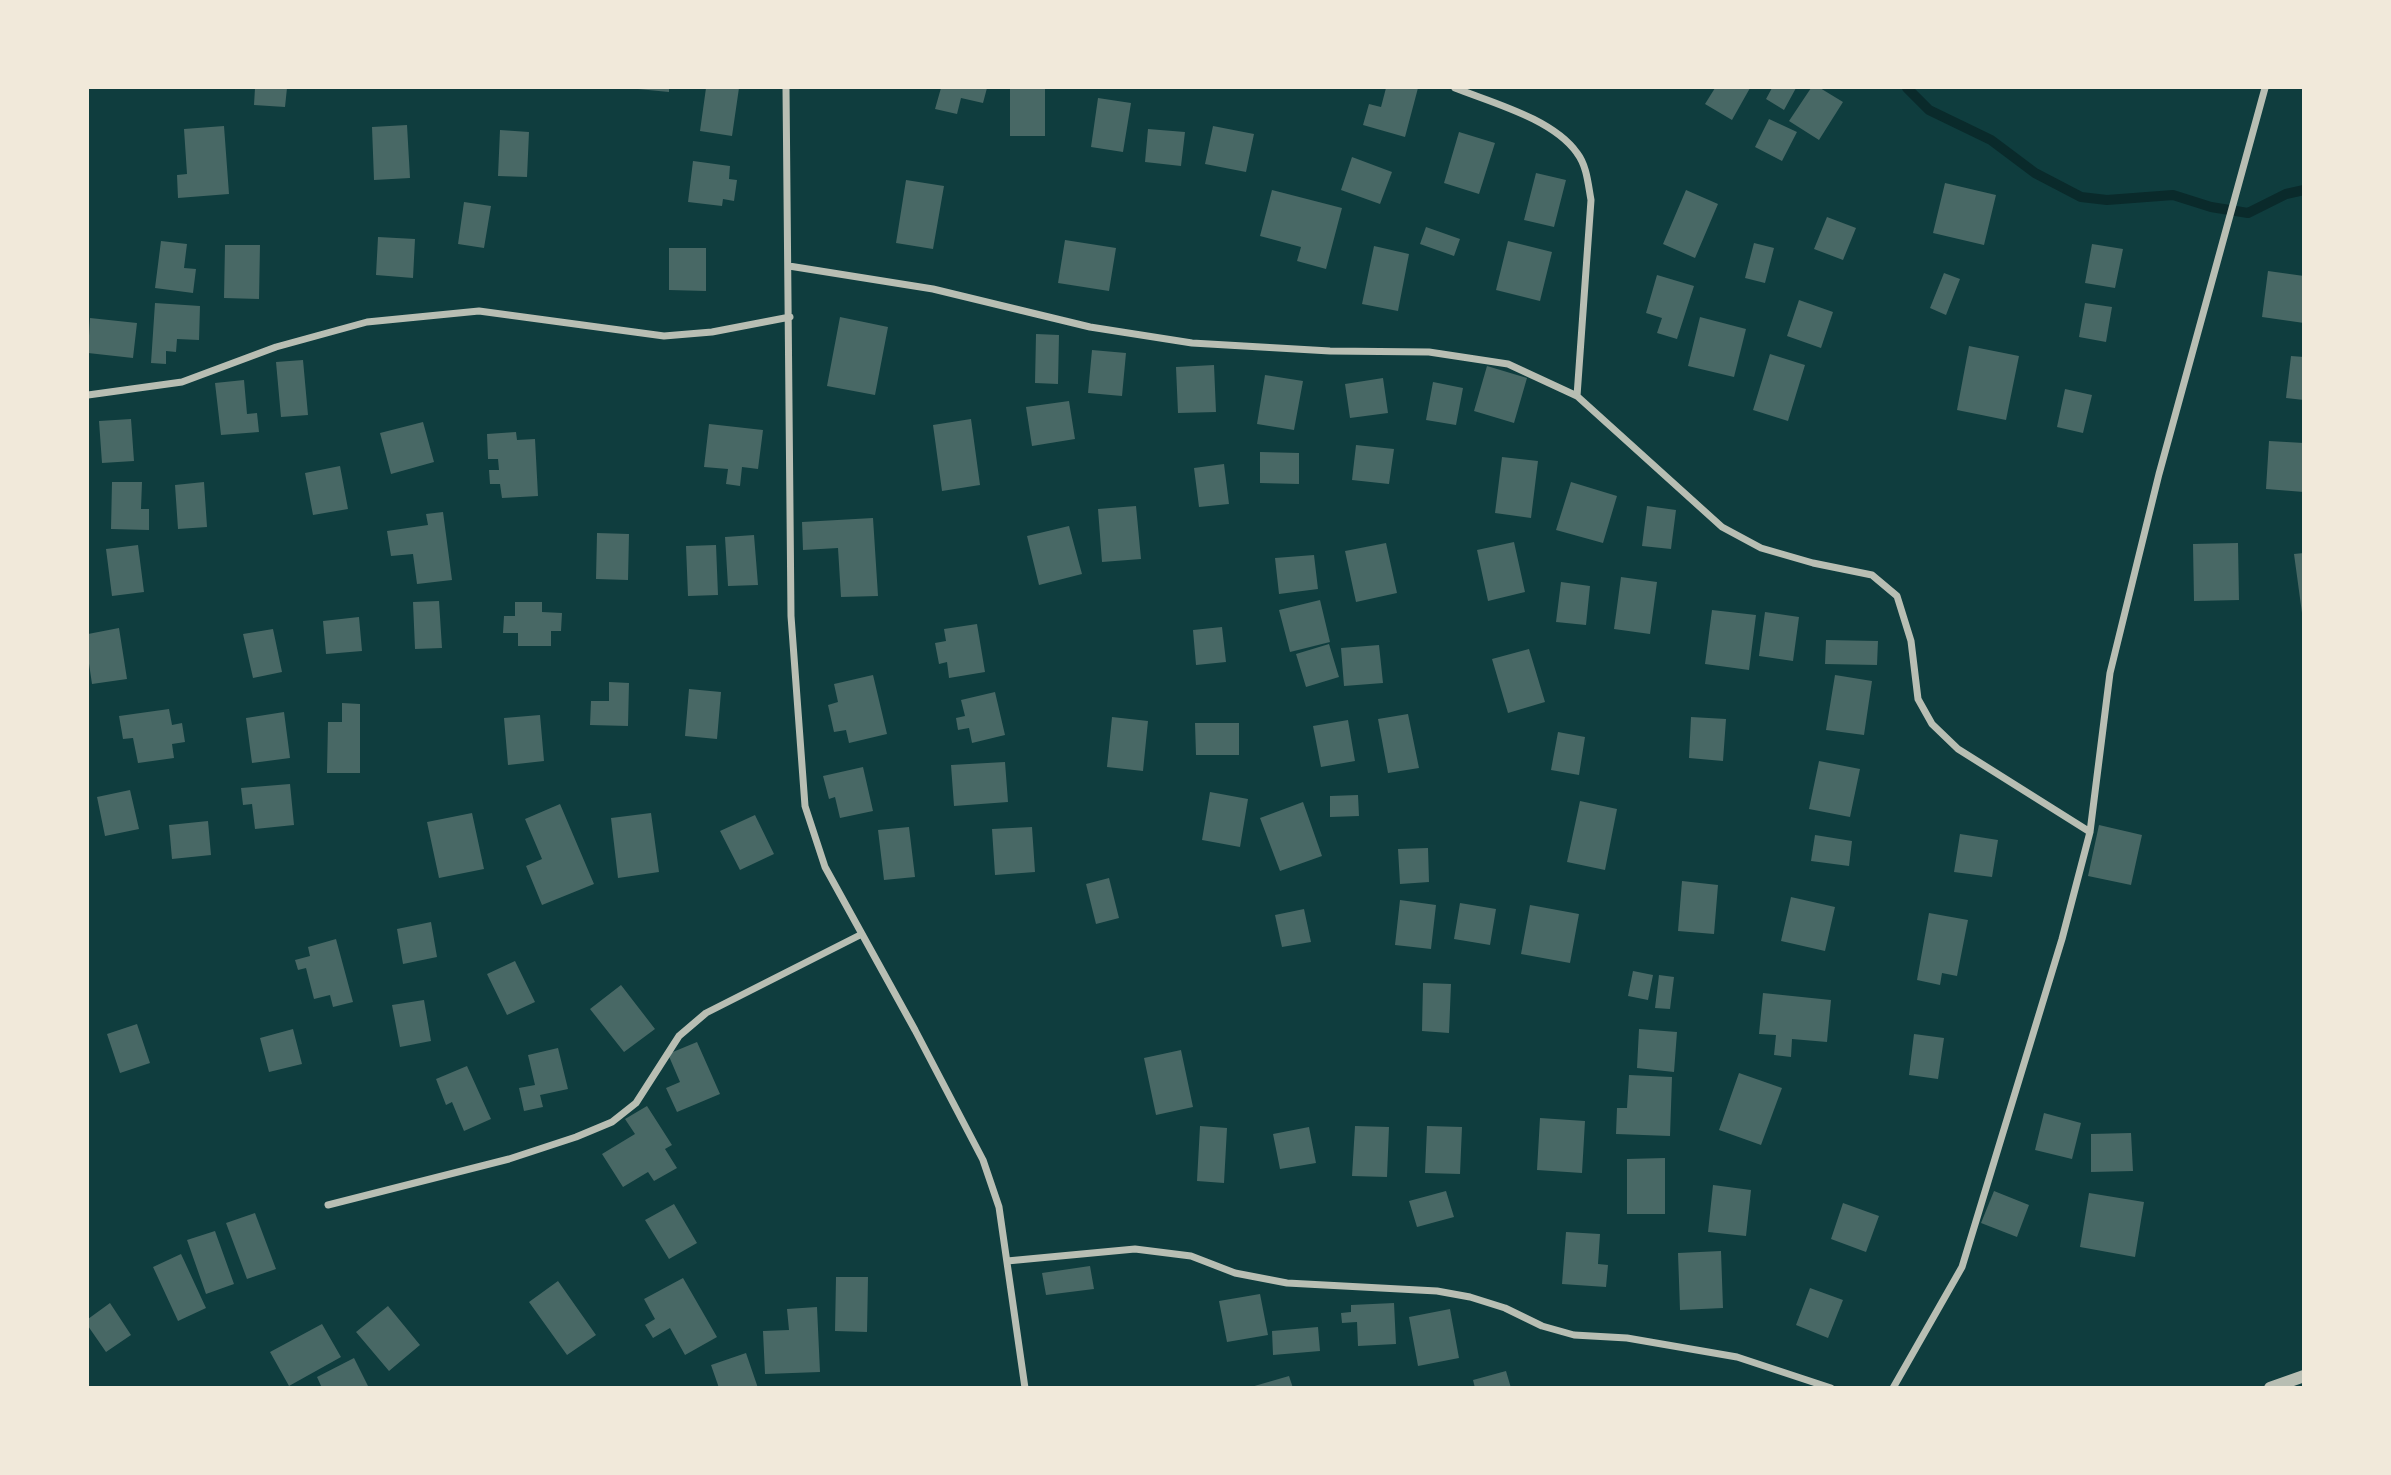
<!DOCTYPE html>
<style>
body{margin:0}
#map{position:relative;width:2391px;height:1475px;overflow:hidden;background:#0f3d3e;font-family:Ubuntu,sans-serif}
canvas{display:block}
.frame{position:absolute;inset:0;border:89px solid #f1e9da;pointer-events:none}
</style>
<div id="map">
<canvas width="2391" height="1475"></canvas>
<div class="frame"></div>
</div>
<script>
const c = document.querySelector('canvas').getContext('2d');
c.lineJoin = 'round';
function stroke(path, color, width, dash) { c.strokeStyle = color; c.lineWidth = width; c.lineCap = dash ? 'butt' : 'round'; c.setLineDash(dash || []); c.stroke(path); }
function fillPath(path, color) { c.fillStyle = color; c.fill(path, 'evenodd'); }
const stream = new Path2D(`
 M1907 88 1929 110 1991 140 2035 173 2081 197 2107 200 2173 195 2211 207 2248 213 2286 194 2304 190`);
const building = new Path2D(`
 M255 88H287L285 107 254 105Z
 M638 88H669V92L638 89Z
 M706 88H739L732 136 700 131Z
 M941 88H987L983 103 961 98 957 114 935 109Z
 M1010 88H1045V136H1010Z
 M1386 88H1418L1405 137 1363 125 1369 104 1381 107Z
 M1715 88H1750L1732 120 1705 104Z
 M1772 88H1796L1784 110 1766 99Z
 M1811 88H1820L1843 102 1819 140 1789 121Z
 M1098 98 1131 103 1123 152 1091 147Z
 M1769 119 1797 132 1782 161 1755 147Z
 M407 125 410 178 374 180 372 127Z
 M224 126 229 194 178 198 177 175 187 174 184 129Z
 M1213 126 1254 134 1246 172 1205 164Z
 M1148 129 1185 132 1181 166 1145 162Z
 M500 130 529 132 527 177 498 176Z
 M1459 132 1495 143 1479 194 1444 183Z
 M1352 157 1392 172 1380 204 1341 190Z
 M693 161 730 166 729 179 737 180 734 201 723 199 722 206 688 202Z
 M1536 173 1566 180 1554 227 1524 220Z
 M906 180 944 186 933 249 896 243Z
 M1945 183 1996 195 1984 245 1933 233Z
 M1272 190 1342 208 1326 269 1297 261 1301 247 1260 236Z
 M1686 190 1718 204 1695 258 1663 244Z
 M464 202 491 206 484 248 458 244Z
 M1827 217 1856 228 1843 260 1814 249Z
 M1426 227 1460 239 1454 256 1420 244Z
 M378 237 415 239 413 278 376 275Z
 M1065 240 1116 248 1109 291 1058 283Z
 M161 241 187 244 184 268 196 269 193 293 155 288Z
 M1508 241 1552 252 1540 301 1496 290Z
 M1754 243 1774 248 1765 283 1745 278Z
 M2092 244 2123 249 2115 288 2085 283Z
 M225 245H260L259 299 224 298Z
 M1374 246 1409 254 1398 311 1362 304Z
 M669 248H706V291L669 290Z
 M2268 271 2304 276V323L2262 317Z
 M1944 273 1960 279 1946 315 1930 308Z
 M1657 275 1694 286 1677 339 1657 333 1662 318 1646 313Z
 M1799 300 1833 312 1821 348 1787 336Z
 M155 303 200 306 199 340 177 339 176 352 166 351V364L151 363Z
 M2085 303 2112 307 2106 342 2079 337Z
 M840 317 888 327 875 395 827 386Z
 M1700 317 1746 329 1734 377 1688 366Z
 M90 318 137 323 133 358 88 353Z
 M1036 334 1059 335 1058 384 1035 383Z
 M1969 346 2019 356 2006 420 1957 410Z
 M1092 350 1126 353 1122 396 1088 393Z
 M1770 354 1805 365 1788 421 1753 410Z
 M2291 356 2304 357V400L2286 398Z
 M303 360 308 415 281 417 276 362Z
 M1214 365 1216 412 1178 413 1176 367Z
 M1487 366 1527 378 1514 423 1474 411Z
 M1265 375 1303 381 1294 430 1257 424Z
 M1383 378 1388 413 1350 418 1345 384Z
 M244 380 247 414 257 413 259 432 221 435 215 383Z
 M1433 382 1463 388 1456 425 1426 420Z
 M2065 389 2092 395 2083 433 2057 427Z
 M1069 401 1075 439 1032 446 1026 407Z
 M131 419 134 461 102 463 99 421Z
 M971 419 980 485 942 491 933 425Z
 M423 422 434 462 391 474 380 433Z
 M709 424 763 430 758 469 742 467 740 486 726 484 728 469 704 467Z
 M516 432 517 440 535 439 538 496 502 498 500 484H490L489 470H499L498 459H488L487 434Z
 M2269 441 2304 443V492L2266 489Z
 M1356 445 1394 449 1389 484 1352 480Z
 M1260 452 1299 453V484L1260 483Z
 M1502 457 1538 461 1531 518 1495 513Z
 M1224 464 1229 504 1199 507 1194 468Z
 M340 466 348 509 313 515 305 473Z
 M112 482H142L141 509H149V530L111 529Z
 M204 482 207 527 178 529 175 485Z
 M1571 482 1617 496 1603 543 1556 530Z
 M1136 506 1141 559 1102 562 1098 509Z
 M1647 506 1676 510 1671 549 1642 546Z
 M443 512 452 580 417 584 413 554 391 556 387 531 428 525 426 514Z
 M873 518 878 596 841 597 838 548 803 550 802 522Z
 M1069 526 1082 574 1039 585 1027 536Z
 M597 533 629 534 628 580 596 579Z
 M754 535 758 585 728 586 725 537Z
 M1514 542 1525 592 1488 601 1477 550Z
 M1386 543 1397 593 1356 602 1345 551Z
 M2238 543 2239 600 2194 601 2193 544Z
 M138 545 144 592 112 596 106 549Z
 M716 545 718 595 688 596 686 546Z
 M2304 553V613H2302L2294 554Z
 M1314 555 1318 589 1279 594 1275 558Z
 M1621 577 1657 582 1650 634 1614 629Z
 M1561 582 1590 586 1586 625 1556 622Z
 M1320 600 1330 642 1290 652 1279 610Z
 M439 601 442 648 415 649 413 602Z
 M515 602H542V612L562 613 561 631H551V646H518V633H503L504 616H515Z
 M1712 610 1756 615 1749 670 1705 664Z
 M1765 612 1799 617 1793 661 1759 656Z
 M359 617 362 651 326 654 323 621Z
 M977 624 985 672 949 678 947 662 939 664 935 643 946 641 944 629Z
 M1222 627 1226 662 1196 665 1193 630Z
 M119 628 127 679 92 684 88 657V634Z
 M273 629 282 672 253 678 243 634Z
 M1826 640 1878 641 1877 665 1825 664Z
 M1329 644 1339 677 1306 687 1296 654Z
 M1379 645 1383 683 1344 686 1341 648Z
 M1529 649 1545 702 1508 713 1492 659Z
 M873 675 887 734 849 743 846 730 834 732 828 705 838 702 834 684Z
 M1835 675 1872 681 1864 735 1826 730Z
 M609 682 629 683 628 726 590 725 591 701H609Z
 M689 689 721 692 717 739 685 736Z
 M995 692 1005 735 972 743 969 728 958 730 956 718 965 716 961 700Z
 M342 703 360 704V773H327L328 722H342Z
 M169 709 172 725 182 723 185 742 172 744 174 758 138 763 133 738 123 739 119 716Z
 M284 712 290 758 252 763 246 718Z
 M1408 714 1419 768 1388 773 1378 719Z
 M540 715 544 761 508 765 504 718Z
 M1112 717 1148 721 1143 771 1107 767Z
 M1691 717 1726 719 1723 761 1689 758Z
 M1348 720 1355 761 1321 767 1313 726Z
 M1195 723H1239V755H1196Z
 M1558 732 1585 737 1579 775 1551 770Z
 M1819 761 1860 769 1850 817 1809 809Z
 M1005 762 1008 802 954 806 951 765Z
 M863 767 873 811 840 818 835 797 829 799 823 776Z
 M290 784 294 825 255 829 252 804 243 805 241 788Z
 M130 790 139 829 105 836 97 797Z
 M1210 792 1248 799 1240 847 1202 840Z
 M1358 795 1359 816 1330 817V796Z
 M1580 801 1617 809 1605 870 1567 862Z
 M1303 802 1322 856 1280 871 1260 818Z
 M560 804 594 884 542 905 526 866 542 859 525 819Z
 M472 813 484 869 439 878 427 822Z
 M651 813 659 872 618 878 611 818Z
 M755 815 774 854 740 870 720 831Z
 M208 821 211 855 172 859 169 825Z
 M2099 825 2142 835 2131 885 2088 876Z
 M909 827 915 877 884 880 878 830Z
 M1032 827 1035 872 995 875 992 829Z
 M1960 834 1998 840 1992 877 1954 872Z
 M1815 835 1852 841 1849 866 1811 861Z
 M1428 848 1429 882 1400 884 1398 849Z
 M1109 878 1119 918 1096 924 1086 884Z
 M1682 881 1718 885 1714 934 1678 931Z
 M1791 897 1835 907 1825 951 1781 941Z
 M1400 900 1436 905 1431 949 1395 945Z
 M1460 903 1496 909 1490 945 1454 939Z
 M1530 905 1579 914 1570 963 1521 954Z
 M1304 909 1311 942 1282 947 1275 915Z
 M1929 913 1968 920 1957 976 1942 973 1940 985 1917 980Z
 M431 922 437 957 403 964 397 929Z
 M336 939 353 1002 333 1007 330 995 314 999 306 968 298 970 295 960 310 956 308 947Z
 M515 961 535 1002 507 1015 487 974Z
 M1633 971 1653 975 1648 1000 1628 996Z
 M1659 975 1674 977 1670 1009 1655 1008Z
 M1423 983 1451 984 1449 1033 1422 1031Z
 M621 985 655 1029 624 1052 590 1009Z
 M1763 993 1831 1000 1827 1042 1792 1039 1791 1057 1774 1055 1776 1035 1759 1034Z
 M424 1000 431 1041 400 1047 392 1005Z
 M137 1024 150 1063 120 1073 107 1034Z
 M293 1029 302 1064 269 1072 260 1038Z
 M1639 1029 1677 1032 1674 1072 1637 1068Z
 M1914 1034 1944 1038 1938 1079 1909 1075Z
 M697 1042 720 1094 677 1112 666 1088 680 1082 668 1054Z
 M558 1048 568 1089 540 1095 543 1107 524 1111 519 1088 535 1085 528 1055Z
 M1181 1050 1193 1107 1156 1115 1144 1058Z
 M467 1066 491 1119 464 1131 452 1102 446 1105 436 1079Z
 M1739 1073 1782 1088 1761 1145 1719 1130Z
 M1629 1075 1672 1077 1670 1136 1616 1134 1617 1108H1627Z
 M647 1106 672 1145 665 1149 677 1168 654 1181 648 1172 623 1187 602 1154 635 1134 625 1119Z
 M2044 1113 2081 1123 2072 1159 2035 1150Z
 M1540 1118 1585 1121 1582 1173 1537 1170Z
 M1200 1126 1227 1128 1224 1183 1197 1181Z
 M1355 1126 1389 1127 1387 1177 1352 1176Z
 M1427 1126 1462 1127 1460 1174 1425 1173Z
 M1309 1127 1316 1163 1280 1169 1273 1134Z
 M2131 1133 2133 1171 2091 1172V1134Z
 M1665 1158V1214H1627V1159Z
 M1713 1185 1751 1190 1746 1236 1708 1232Z
 M1446 1191 1454 1217 1417 1227 1409 1201Z
 M1994 1191 2029 1205 2017 1237 1981 1223Z
 M2089 1193 2144 1202 2135 1257 2080 1247Z
 M1843 1203 1879 1216 1866 1252 1831 1239Z
 M674 1204 697 1243 669 1259 645 1220Z
 M255 1213 276 1269 247 1279 226 1223Z
 M215 1231 234 1284 206 1294 187 1240Z
 M1566 1232 1600 1234 1598 1264 1608 1265 1606 1287 1562 1284Z
 M1721 1251 1723 1308 1680 1310 1678 1253Z
 M181 1254 206 1308 178 1321 153 1267Z
 M1090 1266 1094 1289 1046 1295 1042 1273Z
 M836 1277H868L867 1332 835 1331Z
 M683 1278 717 1337 685 1355 670 1328 653 1338 645 1325 655 1319 644 1299Z
 M558 1281 596 1335 567 1355 529 1302Z
 M1810 1288 1843 1300 1828 1338 1796 1325Z
 M1260 1294 1268 1335 1227 1342 1219 1301Z
 M110 1303 131 1335 106 1352 88 1326V1319Z
 M1394 1303 1396 1344 1358 1346 1357 1322 1342 1323 1341 1313 1351 1312V1305Z
 M388 1306 420 1345 389 1371 356 1332Z
 M817 1307 820 1372 765 1374 763 1331 789 1330 787 1309Z
 M1450 1309 1459 1358 1418 1366 1409 1317Z
 M322 1324 341 1357 289 1386 270 1352Z
 M1318 1327 1320 1351 1273 1355 1272 1331Z
 M746 1353 758 1388H719L711 1365Z
 M354 1358 369 1388H322L317 1377Z
 M1506 1371 1511 1388H1475L1473 1380Z
 M1289 1376 1293 1388H1251V1387Z`);
const minor = new Path2D(`
 M786 88 791 616 805 806 825 867 915 1030 983 1160 999 1207 1025 1388
 M1455 88C1493 103 1553 119 1577 153 1587 166 1588 184 1591 200L1577 396
 M789 266 933 289 1090 327 1192 343 1330 351 1429 352 1508 364 1577 396 1722 527 1761 548 1813 563 1872 575 1897 596 1911 641 1918 699 1932 724 1958 749 2090 832
 M88 395 182 382 276 347 367 322 479 311 664 336 712 332 790 317
 M328 1205 509 1159 576 1137 612 1122 636 1103 679 1036 706 1013 862 934
 M1007 1261 1135 1249 1191 1256 1235 1273 1287 1283 1437 1291 1470 1297 1505 1308 1542 1326 1574 1335 1627 1338 1737 1357 1831 1388
 M1893 1388 1962 1267 2062 939 2090 832 2110 673 2159 474 2265 88`);
const tertiary = new Path2D(`
 M2270 1388 2304 1376`);
stroke(stream, '#0a2a2b', 10);
fillPath(building, '#486865');
stroke(minor, '#b8beb3', 7);
stroke(tertiary, '#b8beb3', 12);
</script>
